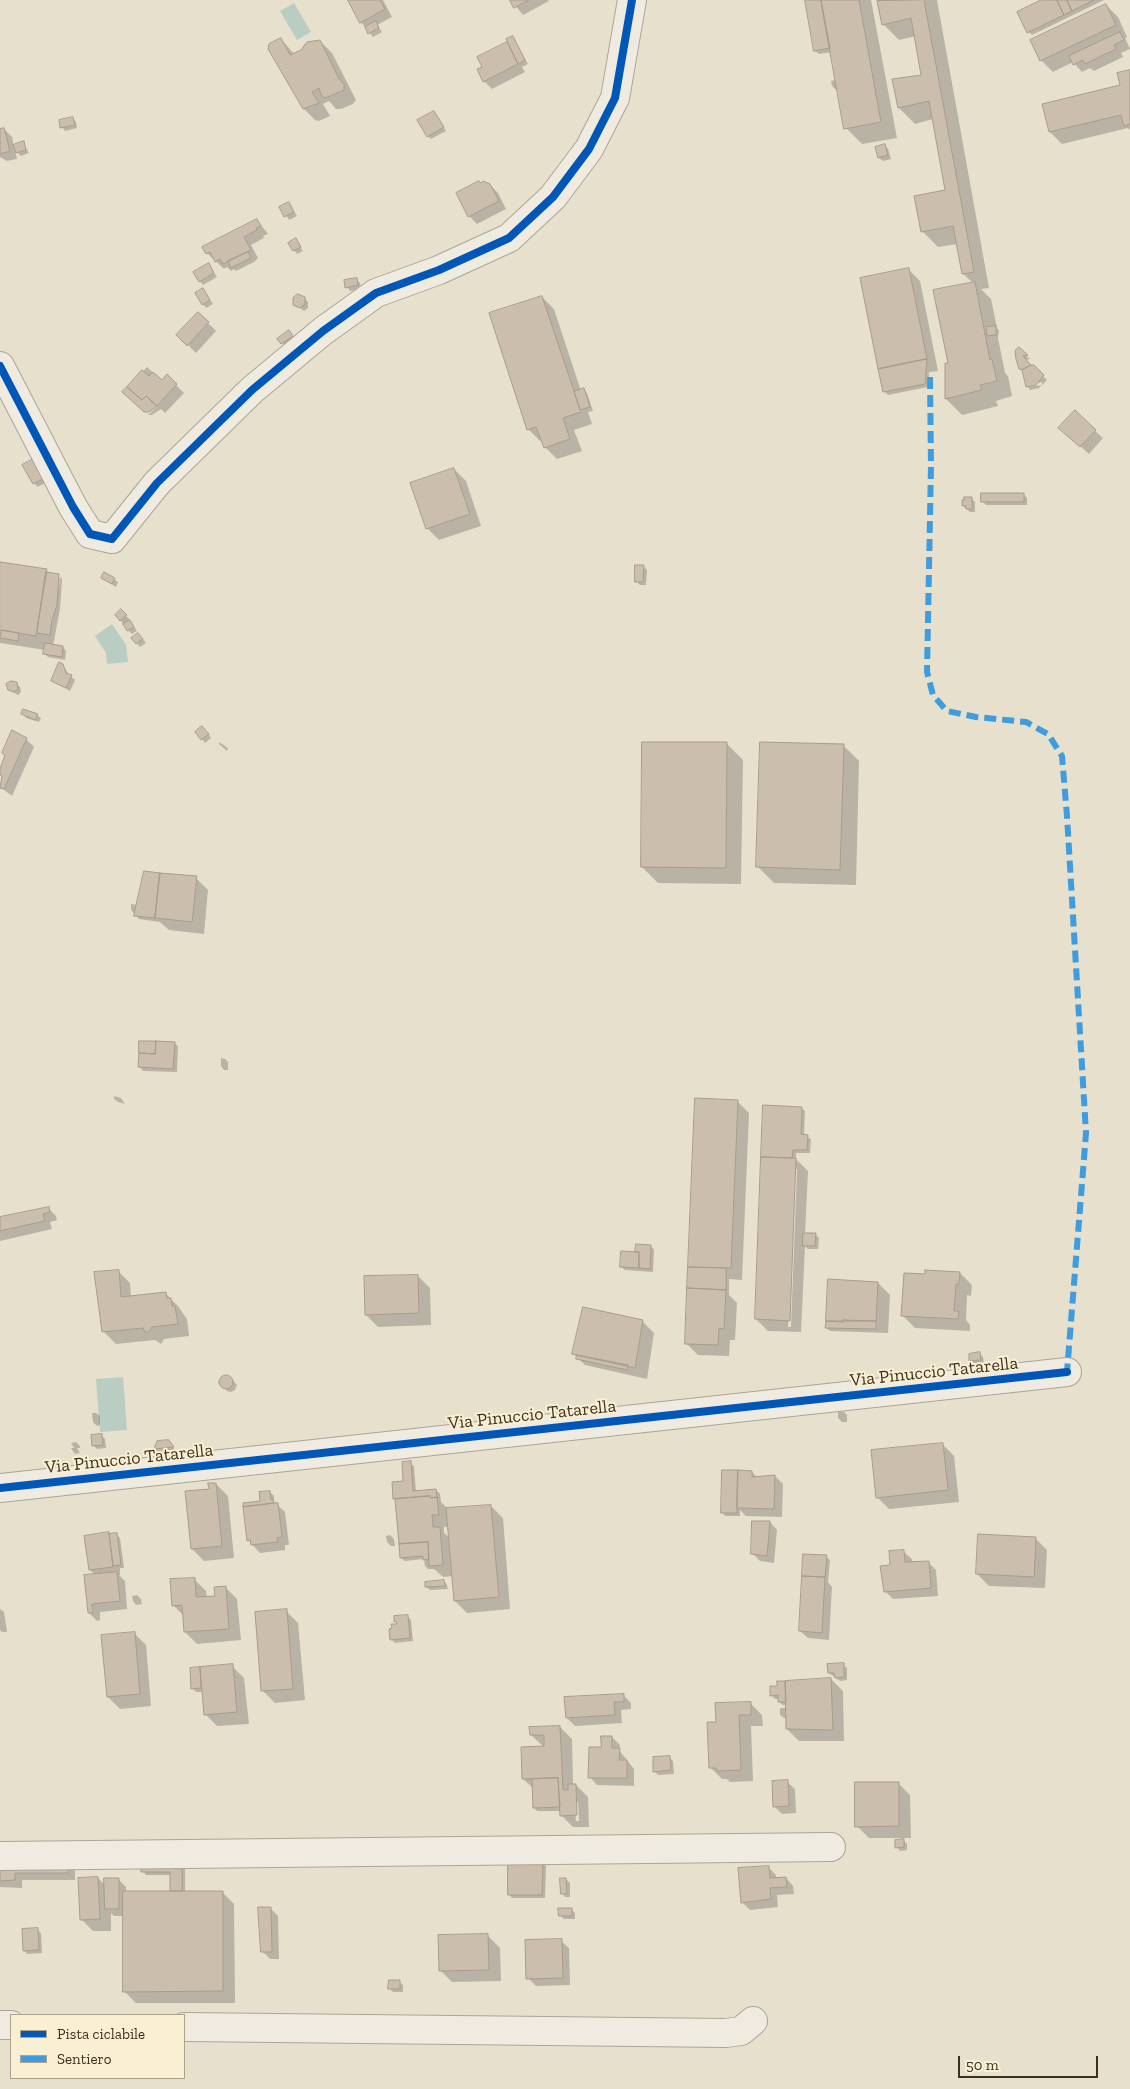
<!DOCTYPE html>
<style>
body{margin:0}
#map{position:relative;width:1130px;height:2089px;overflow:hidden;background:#e7e0cd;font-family:"Zilla Slab",serif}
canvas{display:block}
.legend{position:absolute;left:10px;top:2014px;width:175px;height:65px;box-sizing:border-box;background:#f9f0d3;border:1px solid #aea28a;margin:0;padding:6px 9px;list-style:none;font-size:15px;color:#3d2e1d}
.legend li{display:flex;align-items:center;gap:10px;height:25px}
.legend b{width:25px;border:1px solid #aea28a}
.scale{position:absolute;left:958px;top:2056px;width:140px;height:22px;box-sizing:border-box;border:2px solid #3d2e1d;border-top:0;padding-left:6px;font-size:15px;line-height:18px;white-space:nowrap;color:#3d2e1d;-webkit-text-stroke:4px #f9f0d3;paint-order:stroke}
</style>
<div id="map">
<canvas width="1130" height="2089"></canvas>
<ul class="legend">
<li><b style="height:6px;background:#0057b8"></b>Pista ciclabile</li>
<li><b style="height:6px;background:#3f9ddf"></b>Sentiero</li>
</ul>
<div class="scale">50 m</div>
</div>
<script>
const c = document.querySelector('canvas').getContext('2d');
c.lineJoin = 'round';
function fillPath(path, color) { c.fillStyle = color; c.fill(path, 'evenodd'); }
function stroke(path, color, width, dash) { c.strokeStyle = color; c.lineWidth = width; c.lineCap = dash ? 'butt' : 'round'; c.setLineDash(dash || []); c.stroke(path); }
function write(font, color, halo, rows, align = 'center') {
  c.font = font + ' "Zilla Slab",serif'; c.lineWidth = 4; c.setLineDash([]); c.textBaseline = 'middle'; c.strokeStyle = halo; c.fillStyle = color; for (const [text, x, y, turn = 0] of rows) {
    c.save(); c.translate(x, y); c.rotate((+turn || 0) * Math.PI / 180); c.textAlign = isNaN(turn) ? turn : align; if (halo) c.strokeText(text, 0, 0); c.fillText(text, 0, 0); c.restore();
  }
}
const water = new Path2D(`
 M294 3 311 32 297 40 280 11Z
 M112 624 126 645 128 662 107 664 106 653 95 636Z
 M123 1377 127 1430 100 1432 96 1379Z`);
const shadow = new Path2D(`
 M349 0H383L392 17 377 25 382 32 373 37 361 22Z
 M511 0H548L549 1 523 15Z
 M806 0H871L897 138 862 144 846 128 838 89H835L832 86 831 81 835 80 837 83 832 52 819 54 815 51Z
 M893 0H937L989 288 981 289 991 299 997 328 999 331 998 338 1005 373 1008 376 1012 396 996 401 998 406 962 415 946 399 949 364 973 283 963 274 957 244 938 247 922 231 946 191 933 119 915 124 899 108 923 76 916 36 899 40 883 24 879 2Z
 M1044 0H1104L1032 35 1029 32Z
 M1106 5 1118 17 1127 37 1125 38 1130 49 1121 53 1123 57 1094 71 1090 68 1082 72 1073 62 1053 72 1041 60Z
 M512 37 528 64 522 67 525 72 492 89 484 81 483 67 506 43 510 47Z
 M281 39 295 55 320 41 332 53 356 100 353 104 341 109H336L329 101 323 104 330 116 319 121 315 120 302 107Z
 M1130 71V130L1128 128 1062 144 1050 132 1122 86Z
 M434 112 446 131 431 139 428 136Z
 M72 118 76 122 77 128 65 131 62 127Z
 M4 129 12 137 14 146 23 143 29 153 21 156 15 150 17 159 7 161 0 157V130Z
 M885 146 888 149 891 159 883 161 879 158Z
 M481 185H490L498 193 506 209 477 224 469 216Z
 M289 203 297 216 289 220 281 207Z
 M257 220 268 234 263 236 264 238 251 245 258 258 254 262 236 271 234 269 231 271 227 267 224 269 207 253Z
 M295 240 303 251 297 254 294 250Z
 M209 265 217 277 203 285 200 281Z
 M908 269 920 281 938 371 929 372 928 387 888 395 884 391Z
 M356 279 360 283 361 289 350 291 347 287Z
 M203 289 213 304 206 308 203 304Z
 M542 297 554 309 581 391 583 390 587 393 593 411 588 412 592 424 574 430 582 451 557 459 545 447 542 440 540 441 528 429Z
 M304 298 308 302V308L304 311 295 304Z
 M198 313 216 331 196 353 178 335Z
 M292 335 296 340 286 347 279 339Z
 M1019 349 1030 359 1025 360 1047 380 1039 388 1030 390 1028 387 1042 385V382L1027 386 1024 373 1020 369Z
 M147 367 162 381 167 376 184 393 165 413 161 409 152 415H148L158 406 157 404 146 412 124 392Z
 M1095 431 1103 438 1089 454 1068 435Z
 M24 466 50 481 37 487Z
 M454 469 466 481 481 526 439 540 427 528Z
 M1024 495 1027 498V505H986L983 502Z
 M972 499 975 502V512H970L963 506Z
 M0 564 46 571 49 574 58 575 57 587H59L60 577 62 579 60 609 53 646 63 647 66 651 65 660 48 657 45 654V650L0 643V631L8 633 0 629Z
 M643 566 647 570 646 585H640L636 581Z
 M102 578 114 579 118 582 116 587Z
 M121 611 129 619 137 631 132 634 128 630 117 616Z
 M133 638H142L146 643 140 647Z
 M63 665 69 675 75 680 70 691 52 681Z
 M16 683 20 687 21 692 18 695 9 690Z
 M23 714 37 715 41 718 39 722 26 718Z
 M206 731 211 738 205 743 202 739Z
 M26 739 34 747 12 796 0 787 3 778 0 773 6 756 3 753Z
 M219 742 228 748 227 751 219 744Z
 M727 744 743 760 741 884 658 883 642 867Z
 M843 745 859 761 856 885 774 883 758 867Z
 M196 878 208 890 204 934 169 930 160 922 139 919 131 910V904L138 905Z
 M174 1043 178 1046 177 1072 143 1071 140 1067Z
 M221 1058 225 1059 228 1062V1070H224L221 1066Z
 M114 1096 121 1098 125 1104 118 1102 114 1099Z
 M696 1099 737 1101 749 1113 742 1280 729 1279V1295L737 1303 735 1340H730L729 1356 698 1355 686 1343Z
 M801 1108 805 1111 804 1136 811 1139 810 1153H796V1159L808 1171 805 1234H815L819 1238 818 1249H808L805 1246 801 1332 768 1331 756 1319ZM795 1169H797L791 1327H788Z
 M48 1208 56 1216 57 1220 50 1222 52 1229 0 1241V1219Z
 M651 1246 654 1250 653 1272 625 1270 621 1267 636 1253Z
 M118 1271 130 1283 131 1297 166 1294 178 1306 187 1319 189 1336 164 1339 161 1344 155 1340 116 1344 104 1332Z
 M960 1273 972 1285 971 1296 967 1295 966 1320 970 1325V1331L915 1328 903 1316 926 1275Z
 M418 1276 430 1288 431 1325 378 1327 366 1315Z
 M829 1281 878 1283 890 1295 888 1333 830 1331 826 1328Z
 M642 1321 654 1333 647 1379 585 1365 573 1353Z
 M979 1353 983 1357 984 1363 974 1364 970 1361Z
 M226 1376 230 1377 237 1385 235 1390 231 1392 227 1391 220 1383 222 1379Z
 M838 1412H844L847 1415V1422H842L838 1418Z
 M92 1413H96L100 1416V1425L97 1426 93 1422Z
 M102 1436 105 1439 106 1448 97 1449 93 1445Z
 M169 1441 176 1451 158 1452 155 1449 158 1443Z
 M76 1442 80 1446V1448H77L80 1453 75 1454 72 1450 71 1448H74L71 1443Z
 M942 1444 954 1456 959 1502 889 1509 877 1497Z
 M410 1463 414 1466 416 1492 436 1490 440 1494 441 1502 448 1509 491 1506 503 1518 510 1609 467 1613 455 1601 453 1576 443 1577 434 1569H428L425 1566 424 1559 405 1561 401 1558 396 1500 395 1498 405 1482ZM444 1527H449L450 1538 444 1533Z
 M752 1472 758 1478 775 1476 783 1484 782 1517 746 1516 740 1510V1516H725L722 1512Z
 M216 1484 228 1496 234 1558 204 1561 192 1549 210 1490Z
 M270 1492 274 1496V1502L285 1512 289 1545H285V1550L260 1553 248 1540 244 1504 261 1502Z
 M770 1522 777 1530 774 1563 760 1561 752 1553Z
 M110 1535H117L120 1538 124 1568H120V1575H119L125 1581 127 1609 100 1612V1620L97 1621 89 1613 95 1575 90 1570Z
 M390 1535 394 1539 395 1546H391L387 1542 386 1536Z
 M1035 1538 1047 1550 1045 1588 989 1586 977 1574Z
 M904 1552 912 1559V1563L928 1562 936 1570 938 1596 893 1599 885 1591 892 1566Z
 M826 1557 830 1560 828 1582 832 1587 829 1640 808 1638 800 1631Z
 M194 1579 206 1591 207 1598 217 1597 225 1587 237 1599 241 1640 197 1644 185 1632 184 1616 173 1605Z
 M444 1581 447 1585 448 1589 430 1590 426 1587Z
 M137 1595 141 1599 142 1604 136 1605 133 1601 132 1596Z
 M0 1609 4 1612 7 1632H2L0 1630Z
 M286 1611 298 1623 305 1700 275 1703 263 1691Z
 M407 1616 411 1620 413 1641 395 1643 391 1639 399 1624 395 1621Z
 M134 1633 146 1645 151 1706 120 1709 108 1697Z
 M843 1665 847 1668V1680L840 1681 829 1673Z
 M232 1666 244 1678 249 1724 217 1726 205 1714 203 1692H196L193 1689 191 1669Z
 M831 1679 843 1691 844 1741H799L787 1729V1718H784L780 1715V1708H785L787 1711V1705H783L779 1702V1699H775L771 1695Z
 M623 1695 631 1703V1709L621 1710 622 1723 575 1726 567 1718Z
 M750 1703 762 1715 763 1726H751L753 1781 730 1782 727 1779H722L710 1767 717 1723Z
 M560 1727 572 1739 573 1785H576L588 1797 589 1827H573L561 1815V1811H537L534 1808 533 1788 523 1779 544 1747 531 1735ZM575 1802H578L579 1821H576Z
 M612 1737 620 1745 619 1750 634 1769V1786L597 1785 590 1777 602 1749Z
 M669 1757 673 1761 674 1774 658 1775 654 1771Z
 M787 1782 795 1789 796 1813 782 1814 774 1806Z
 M898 1783 910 1795 911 1838H869L857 1826Z
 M904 1841 907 1844V1850L900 1851 897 1847Z
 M67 1862 75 1870V1880H22V1888L0 1887V1863Z
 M542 1863 546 1866 545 1898H512L509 1894Z
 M185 1865V1892H222L234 1904 235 2003H136L124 1991V1916H114L111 1913V1931H93L81 1919 98 1878 106 1886 118 1879 126 1887V1892H173L171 1875H146L143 1871Z
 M768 1867 776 1875V1879L786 1878 793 1886 794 1894 777 1895 778 1907 750 1910 742 1902Z
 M566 1879 570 1883V1897H565L562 1893Z
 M270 1908 278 1916 279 1959H270L262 1951Z
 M571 1909 575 1913V1919H564L560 1915Z
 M37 1930 41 1933 42 1953 27 1954 24 1950Z
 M488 1936 500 1948 501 1981 452 1982 440 1970Z
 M561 1941 569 1948 570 1985 536 1986 528 1978Z
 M399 1982 403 1985V1992H393L389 1988Z`);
const building = new Path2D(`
 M348 0H380L385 9 360 23Z
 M510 0H529L514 8Z
 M805 0H821L830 48 814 51Z
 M821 0H859L881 122 844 129Z
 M924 0 974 272 962 274 953 226 921 232 914 196 945 190 929 101 898 108 892 79 921 75 911 18 882 25 877 1Z
 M1041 0H1057L1064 15 1027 33 1017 12Z
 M1057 0H1067L1072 11 1064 15Z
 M1067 0H1094L1072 11Z
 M1106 4 1116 25 1040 61 1030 40Z
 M376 21 379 28 368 34 365 27Z
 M1120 32 1124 40 1114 45 1116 49 1085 64 1083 60 1073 65 1069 56Z
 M513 36 525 60 518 64 506 39Z
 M281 38 290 55 301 50 307 42 320 40 339 79 344 84V90L325 98 321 95 319 88 312 92 319 103 303 109 268 49 269 44Z
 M507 42 518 64 483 82 477 69 482 67 477 57Z
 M1130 70V124L1124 126 1121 115 1049 132 1042 104 1120 85 1117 73Z
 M434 111 444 127 427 137 417 120Z
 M73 117 75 125 60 128 59 120Z
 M4 128 10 151 0 154V129Z
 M24 141 26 150 16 153 13 145Z
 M885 144 888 155 878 158 875 147Z
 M479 181 481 183 483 181 490 184 499 201 468 217 456 193Z
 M289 202 294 212 284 217 279 207Z
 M257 219 261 226 256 228 257 230 244 237 251 250 223 264 220 259 215 262 210 252 206 254 202 247Z
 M296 238 301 247 293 251 288 243Z
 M248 252 251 258 231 268 228 261Z
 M209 263 214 273 199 282 193 272Z
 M909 268 927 359 878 369 860 278Z
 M357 278 358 285 345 288 344 280Z
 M975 282 990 360 992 359 997 381 980 385 982 390 945 399V363H948L933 290Z
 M203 288 210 300 202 305 195 293Z
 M298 294 305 297V304L300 308 293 305V298Z
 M542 296 581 412 563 418 570 439 544 448 536 427 527 430 489 313Z
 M198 312 209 322 187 346 176 335Z
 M996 326V335L987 336 986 327Z
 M289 330 293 336 281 344 277 339Z
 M1019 347 1028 355 1023 356 1031 365 1022 370 1019 369 1016 359 1015 351Z
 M927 359 925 384 883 392 878 369Z
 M1031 365H1034L1044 375 1036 385 1026 387 1022 370Z
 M142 370 149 376 153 372 162 380 167 374 177 384 157 406 146 396 142 400 127 387Z
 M127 387 142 400 146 396 157 406 149 412H144L122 392Z
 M584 388 590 407 580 410 574 392Z
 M1075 410 1096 430 1080 447 1058 428Z
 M37 457 47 477 33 484 22 465Z
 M454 468 470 514 426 529 410 483Z
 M981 493H1024V502H981Z
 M964 497H972V509H966V506H962V500H964Z
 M0 562 47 569 36 636 0 630Z
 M635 565H644L643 582H635Z
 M46 572 59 574 57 605 52 620 50 635 37 633Z
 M104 572 115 578 112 584 101 578Z
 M121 609 127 615 120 621 115 615Z
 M130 620 134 627 127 631 123 624Z
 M2 630 19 633 18 641 0 638Z
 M138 633 143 639 136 644 131 638Z
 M45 643 63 646 62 657 43 654Z
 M59 662 63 664 66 673 72 675 66 688 51 681Z
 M11 681 17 682 18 689 14 692 8 690 6 684Z
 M23 709 38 714 35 720 21 714Z
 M202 726 209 734 201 740 195 732Z
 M12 730 27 738 4 789 0 788 2 776 0 775V769L5 755 2 753Z
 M642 742H727L726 868 641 867Z
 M760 742 844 744 840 870 756 867Z
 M144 871 160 873 155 918 134 916Z
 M160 873 197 876 192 922 155 918Z
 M139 1041H156L155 1054 139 1053Z
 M156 1041 175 1042 173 1069 138 1067 139 1053 155 1054Z
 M695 1098 738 1100 731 1268 688 1267Z
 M763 1105 802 1107 801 1134 808 1135 807 1150H793L792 1158 761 1157Z
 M761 1157 796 1158 790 1321 755 1319Z
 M49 1207 50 1212 43 1214 45 1221 0 1231V1217Z
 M803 1233H816L815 1246H803Z
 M636 1244 651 1245 650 1269 639 1268V1252H635Z
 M621 1251 639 1252V1268L620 1267Z
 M688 1267 726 1268V1290L687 1288Z
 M119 1270 121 1297 166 1292 167 1298H171L172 1306H175L178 1324 152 1327 149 1332H145L143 1328 102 1332 94 1272Z
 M925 1270 960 1272 959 1284H956L954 1311H959L958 1319 901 1316 904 1273 925 1274Z
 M418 1275 419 1313 365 1315 364 1276Z
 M828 1279 878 1282 876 1321H826Z
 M687 1288 726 1290 724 1329 719 1328 718 1345 685 1344Z
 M583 1307 643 1320 635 1368 572 1354Z
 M843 1320 876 1321V1329L825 1328 826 1321 843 1322Z
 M980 1352 981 1360 969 1361V1354Z
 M577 1355 628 1365 627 1370 576 1359Z
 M219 1382a7 7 0 1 1 14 0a7 7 0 1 1-14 0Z
 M102 1434 103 1445 92 1446 91 1435Z
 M169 1440 174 1447 154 1449 157 1441Z
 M943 1443 948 1490 876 1498 871 1450Z
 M411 1461 413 1491 436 1489 437 1497 431 1498 430 1496 393 1499 392 1482 403 1481 402 1462Z
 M722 1470H738L737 1513H721Z
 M738 1470 752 1471V1477L775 1475 774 1509 737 1508Z
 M208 1483H216L222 1546 191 1549 185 1491 209 1489Z
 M270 1491 271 1500 273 1499 274 1503 243 1507V1503L260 1501 259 1492Z
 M430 1496 431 1498 437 1497 439 1515H432L433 1527H440L443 1565 429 1566 428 1542 399 1544 395 1499Z
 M278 1503 282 1537 277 1538 278 1542 251 1545 250 1540 247 1541 243 1507Z
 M491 1505 499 1597 454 1601 446 1508Z
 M752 1521H770L767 1556 751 1554Z
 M109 1532 113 1567 89 1570 84 1536Z
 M117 1533 121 1565 113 1566 109 1534Z
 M978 1534 1036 1537 1034 1577 976 1574Z
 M428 1542 429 1559 423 1560V1556L400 1558 399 1544Z
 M904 1550 905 1562 929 1561 931 1588 884 1592 880 1566 890 1565 889 1551Z
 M803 1554 827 1555 825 1577 802 1576Z
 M117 1572 120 1601 92 1604 93 1613H88L84 1575Z
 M802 1576 825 1577 822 1633 799 1631Z
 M195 1578 196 1597 215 1596 214 1587 226 1586 229 1629 184 1632 182 1605 172 1606 170 1579Z
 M444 1580 445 1586 425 1587V1582Z
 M287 1609 293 1689 261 1691 255 1612Z
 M408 1615 410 1638 390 1640 389 1629 392 1628 391 1624H397L396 1621 394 1622V1616Z
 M135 1632 140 1694 107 1697 101 1635Z
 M844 1663V1677L835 1678 834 1673H828L827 1664Z
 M233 1664 237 1712 204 1715 200 1667Z
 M200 1667 201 1688 191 1689 190 1668Z
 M831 1678 833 1730 786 1729 785 1681Z
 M777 1681H785L786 1702H778V1695L770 1696V1686H777Z
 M624 1694V1702H614L615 1715 566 1718 564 1697Z
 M751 1702V1715H739L741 1770 717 1771 716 1768H709L707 1722H716L715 1703Z
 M560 1726 563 1790H568V1784H576L577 1815 560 1816 558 1778 522 1779 521 1747 544 1746V1735H530L529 1727Z
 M601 1736H612V1748H620L619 1760H627V1778H588L589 1747H601Z
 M670 1756 671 1770 653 1772V1757Z
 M558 1778 560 1807 533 1808 532 1779Z
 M788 1780 789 1806 773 1807 772 1781Z
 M855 1782H899V1826L855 1827Z
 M904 1839V1847L895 1848V1840Z
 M182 1860V1891H170V1872H141V1864Z
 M68 1861V1873H15V1880L0 1881V1862Z
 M508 1861 543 1862 542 1895H508Z
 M769 1866 770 1878 786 1877 787 1887 770 1888 771 1899 741 1903 738 1868Z
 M98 1877 100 1919 80 1920 78 1878Z
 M104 1878H119V1909H105Z
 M560 1878H566L567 1894H561Z
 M123 1891H223V1991L123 1992Z
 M258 1907H271L272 1952H261Z
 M558 1908H572V1916H559Z
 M38 1928 39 1950 23 1951 22 1929Z
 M488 1934 489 1970 439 1971 438 1935Z
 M562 1939 563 1978 526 1979 525 1940Z
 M389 1980H400V1989H388Z`);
const minor = new Path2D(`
 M0 366 73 507 90 534 112 539 157 483 252 390 323 331 376 293 439 270 509 238 553 197 589 149 615 98 632 0
 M0 1488 1067 1372
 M0 1856 831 1847
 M0 2025H11
 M184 2027 726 2033 741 2031 753 2021`);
const quiet = new Path2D(`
 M930 377 931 465 927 672 933 695 947 711 976 717 1026 722 1048 734 1062 756 1067 816 1086 1133 1067 1372`);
const cycleway = new Path2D(`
 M0 366 73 507 90 534 112 539 157 483 252 390 323 331 376 293 439 270 509 238 553 197 589 149 615 98 632 0
 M0 1488 1067 1372`);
const streetNames = [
 ["Via Pinuccio Tatarella",934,1372,-6],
 ["Via Pinuccio Tatarella",532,1415,-6],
 ["Via Pinuccio Tatarella",129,1459,-6]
];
fillPath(water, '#b9cdc2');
fillPath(shadow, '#0003');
fillPath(building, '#ccbead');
stroke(building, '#a89c8c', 1);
stroke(minor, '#aca596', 30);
stroke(minor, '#efebe0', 28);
stroke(quiet, '#3f9ddf', 6, [12, 6]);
stroke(cycleway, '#0057b8', 8);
write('18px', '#3d2e1d', '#f9f0d3', streetNames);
</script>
